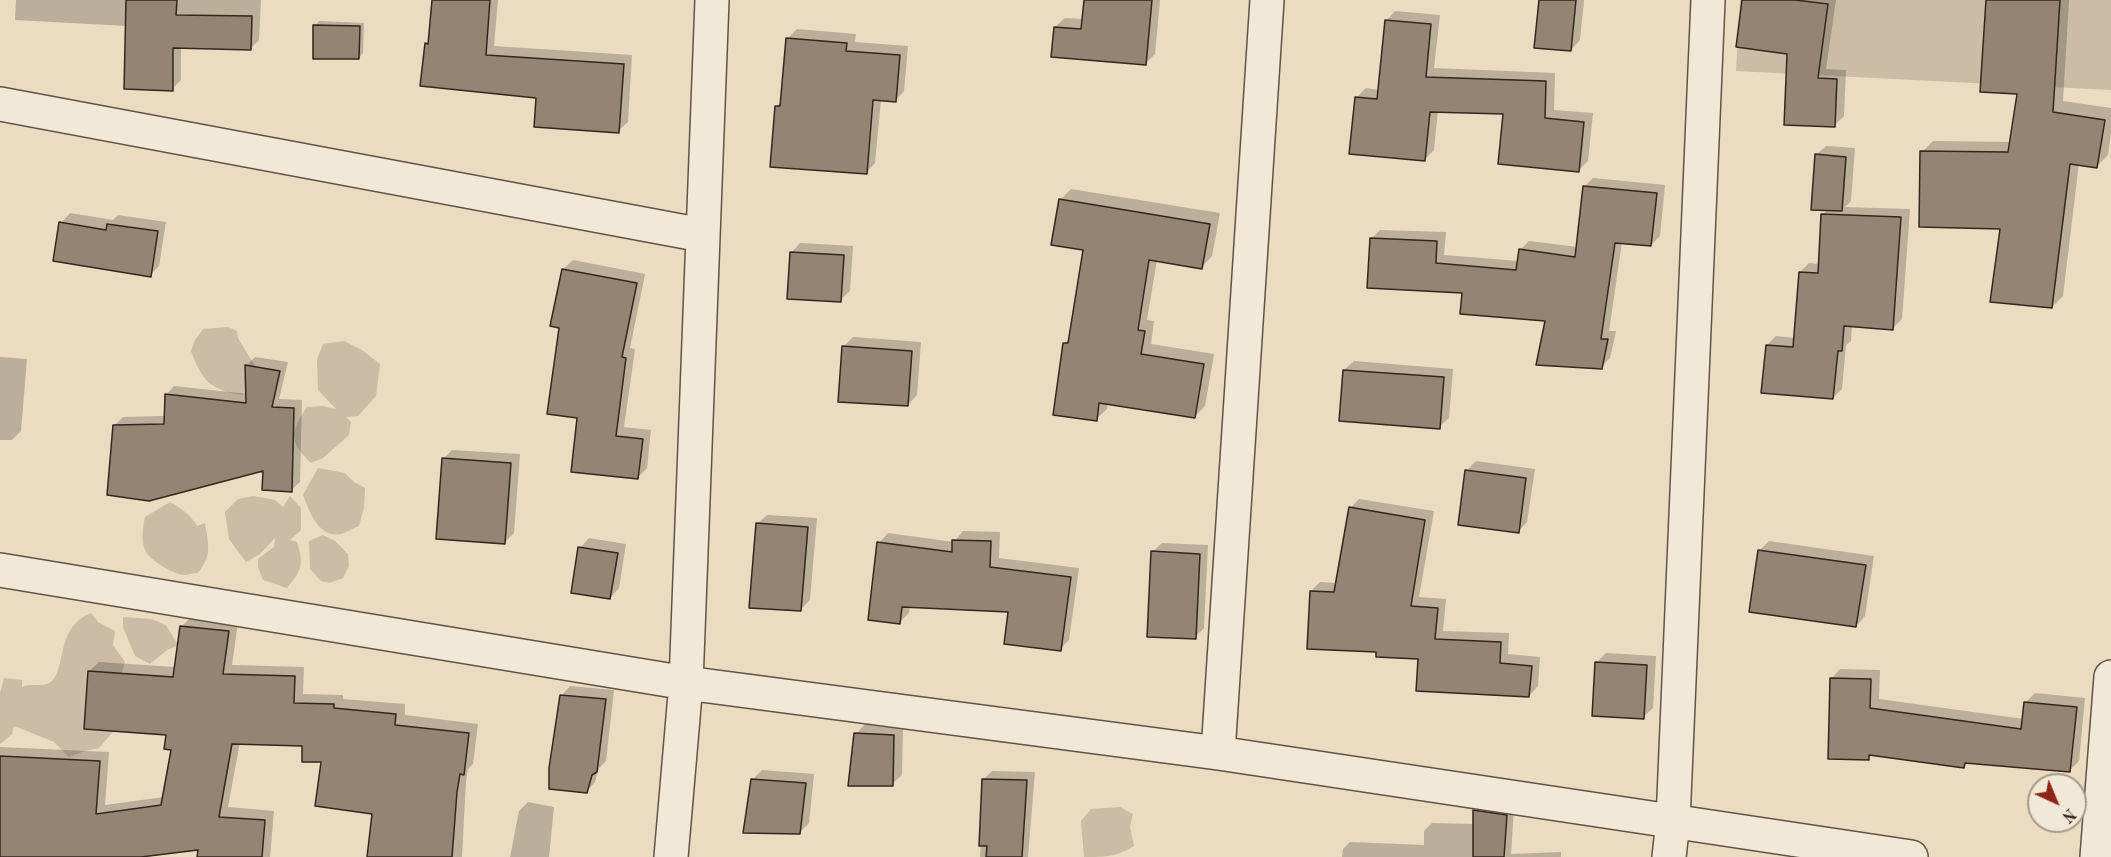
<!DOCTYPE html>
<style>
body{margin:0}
#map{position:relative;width:2111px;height:857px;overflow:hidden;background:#eadbc1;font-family:"Old Standard TT",serif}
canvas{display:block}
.north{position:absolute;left:2027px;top:773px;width:60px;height:60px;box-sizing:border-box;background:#f1e8d7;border:2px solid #a59a8d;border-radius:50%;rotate:136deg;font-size:16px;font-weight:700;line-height:24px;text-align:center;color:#34261e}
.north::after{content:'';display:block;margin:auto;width:21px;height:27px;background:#8f2418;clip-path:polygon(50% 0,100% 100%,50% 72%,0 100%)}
</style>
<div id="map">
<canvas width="2111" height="857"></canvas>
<div class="north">N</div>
</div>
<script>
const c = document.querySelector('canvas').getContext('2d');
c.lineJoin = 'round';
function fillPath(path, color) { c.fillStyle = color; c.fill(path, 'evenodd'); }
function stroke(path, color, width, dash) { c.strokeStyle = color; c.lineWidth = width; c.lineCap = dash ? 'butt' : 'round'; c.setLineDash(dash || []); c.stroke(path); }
const green = new Path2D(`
 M1740 0H2111V90L1736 71Z
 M228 327 237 331 238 338 255 366 253 387 243 395C210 390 202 381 191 351L195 340 203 329Z
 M344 341 362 350 380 364 376 396 358 416 346 417 351 422 349 435 323 458 311 463C288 441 290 432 307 407L323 406 336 409 318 390 317 359 323 344Z
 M318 468 345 473 354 482 365 488 364 508 359 526C353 528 347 532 341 534 319 539 309 511 303 495Z
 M254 496 275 500 283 507 290 496 301 508V530L290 540 297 542C304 565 302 570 287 588L263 580 258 567V559L274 547 275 538 260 554 246 562 229 539 225 512 238 499Z
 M170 502C182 509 190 514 197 526L205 523C208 545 213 554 198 573 193 573 188 575 184 575 173 574 149 560 145 550 141 541 143 526 145 517Z
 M323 535 335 541 348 554 349 566 343 578 329 583 321 581 310 569 309 541Z
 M91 613 98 622 115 631 113 645 125 662 118 685 117 727 99 748 85 751 69 757 54 742 14 726 12 734 0 744V693L4 678 22 680V687C29 683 41 687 49 683 67 675 54 627 91 613Z
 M123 617 151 619 166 625 178 645 167 650 150 664 135 656 123 627Z
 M1120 807 1133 814 1130 827 1134 846C1117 857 1105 857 1084 857L1081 821 1091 809Z`);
const shadow = new Path2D(`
 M16 0H261L259 40 250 49 181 47V80L172 89 127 26 15 20Z
 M434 0H498L494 46 632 55 628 122 618 131 537 97 426 44 430 40Z
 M1085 0H1160L1155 54 1146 63 1055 27 1065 18 1083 19Z
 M1541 0H1584L1580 40 1571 50Z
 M1744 0H1836L1826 69 1846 70 1844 116 1834 126 1789 52Z
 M1988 0H2069L2063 101 2111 108V133L2108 155 2097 166 2079 163 2063 296 2052 307 2001 227 1922 152 1933 141 2011 142 2019 93Z
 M1395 11 1440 15 1434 68 1555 73 1554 110 1593 113 1588 161 1579 170 1504 113 1438 110 1434 150 1425 159 1356 98 1366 88 1379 90 1386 21Z
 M319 21 364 23 363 53 359 58 315 26Z
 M797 29 856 34 855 42 908 46 904 91 895 101 881 100 875 163 866 173 777 106 782 101 787 39Z
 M1826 146 1855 148 1851 201 1845 207 1910 209 1902 319 1893 328 1852 325 1851 341 1846 345 1842 389 1833 398 1767 345 1776 336 1795 338 1800 272 1809 263 1820 264 1822 215 1828 209 1816 155Z
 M1593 178 1665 185 1660 236 1651 245 1622 242 1609 331H1616L1610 358 1601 367 1547 320 1464 292 1371 239 1380 230 1446 232 1444 255 1519 261 1520 250 1529 241 1578 247 1584 187Z
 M1071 189 1220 213 1212 256 1202 267 1157 260 1147 320 1154 321 1151 344 1214 354 1205 406 1194 417 1108 403 1107 409 1096 419 1065 343 1070 338 1085 249 1060 200Z
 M70 213 113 220 118 215 166 222 159 266 150 275 61 223Z
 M800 243 853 246 850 291 840 300 791 253Z
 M573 260 645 274 630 348 635 349 624 427 651 430 647 468 638 477 578 416 561 327 563 269Z
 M853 337 921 342 917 395 908 405 843 347Z
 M0 357 27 359 21 431 12 440H0Z
 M255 357 288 362 279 399 302 400 300 482 291 490 265 468 114 426 123 417 165 416 166 395 174 386 248 394 247 365Z
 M1354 361 1453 369 1449 418 1439 427 1344 370Z
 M452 450 520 454 514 533 505 542 443 459Z
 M1476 461 1535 469 1527 522 1518 532 1467 470Z
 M1359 499 1434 511 1419 597 1446 599 1443 631 1509 633 1508 654 1540 657 1538 686 1529 696 1420 658 1378 651 1311 591 1320 582 1337 583 1350 508Z
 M767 515 817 518 810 600 800 610 757 524Z
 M963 531 1000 532 999 558 1079 568 1069 640 1060 649 1009 611 910 606 909 613 899 623 879 543 888 533 954 542Z
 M589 538 626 544 619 588 610 598 580 548Z
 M1769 541 1874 556 1865 616 1856 626 1760 550Z
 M1162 543 1208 545 1204 628 1195 637 1152 552Z
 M192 616 238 622 232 665 304 667 303 694 343 695V699L405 704V715L478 724 473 764 468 769 466 781 462 857H368L374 812 323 761 303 744 240 742 228 807 274 811 270 857H199L200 848 130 857H0V747L109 752 105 805 164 797 173 749 167 733 89 671 99 662 176 667 182 626Z
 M1606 653 1656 656 1653 708 1643 717 1596 663Z
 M1840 669 1880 670 1879 699 2024 719 2025 703 2035 693 2085 698 2079 761 2070 770 1968 761 1963 767 1873 754 1869 758 1831 679Z
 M570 686 614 690 606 761 599 768 595 782 586 792 561 696Z
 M865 724 903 726 902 775 892 784 856 734Z
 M762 770 814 774 809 823 800 832 752 780Z
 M992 771 1035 772 1028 857H980L984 779Z
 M528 802 554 807 549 857H510L519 811Z
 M1482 803 1514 808 1511 854 1561 852V857H1342L1343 849 1350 842 1424 845V831L1432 823 1475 824V811Z`);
const building = new Path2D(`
 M126 0H177L176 15 252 16 251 50 173 48V91L124 89Z
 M432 0H490L486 55 624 64 619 133 534 127 536 98 420 86 425 43 428 44Z
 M1084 0H1152L1146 65 1051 57 1054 27 1081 29Z
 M1539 0H1576L1571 51 1534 48Z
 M1742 0H1795L1828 4 1818 78 1837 79 1835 127 1784 125 1787 54 1736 47Z
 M1986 0H2060L2053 112 2105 120 2097 168 2070 164 2052 308 1990 302 2000 229 1919 227 1920 151 2008 152 2017 94 1980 92Z
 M1385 20 1431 24 1426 77 1546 81 1545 118 1584 122 1579 172 1498 164 1503 114 1430 112 1425 161 1349 154 1355 97 1377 99Z
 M313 25 360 26 359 59H313Z
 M786 38 847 43 846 51 900 55 896 102 873 100 867 174 770 167 775 106H780Z
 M1815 154 1846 157 1842 211 1811 210Z
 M1583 186 1657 193 1651 246 1615 243 1601 339H1608L1602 369 1536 365 1545 321 1460 314 1462 293 1367 288 1370 238 1437 241 1436 263 1516 270 1519 249 1575 257Z
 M1059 199 1210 224 1202 269 1149 260 1138 330 1145 331 1141 354 1204 364 1195 418 1099 403 1097 421 1053 415 1063 343H1068L1083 250 1051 245Z
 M1821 214 1901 217 1893 330 1844 326 1842 351H1838L1833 399 1761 393 1766 345 1793 347 1799 272 1818 273Z
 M59 222 106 230 107 224 158 231 151 277 53 261Z
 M790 252 844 255 841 302 787 299Z
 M562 269 637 283 622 357 626 358 616 436 643 439 638 479 571 472 577 418 547 414 559 328 550 326Z
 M842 346 912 351 908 406 838 402Z
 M245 365 280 371 272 407 294 408 292 492 262 490 263 471 149 501 107 495 113 425 164 424 165 394 246 403Z
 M1343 370 1444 377 1440 429 1339 421Z
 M442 458 511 463 505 544 436 539Z
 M1465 470 1526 478 1519 533 1458 525Z
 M1349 507 1425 520 1411 606 1438 608 1435 639 1501 642 1500 663 1532 666 1529 697 1416 691 1418 659 1376 657V652L1307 649 1310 591 1334 592Z
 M756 523 808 527 801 611 749 608Z
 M952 540 991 541 990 567 1071 577 1061 651 1004 644 1008 612 902 607 900 624 868 620 877 542 952 552Z
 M578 547 618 553 610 599 571 593Z
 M1758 550 1866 565 1856 627 1749 612Z
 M1151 551 1200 554 1196 639 1147 637Z
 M180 626 229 631 223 674 295 676 294 703 334 704V708L396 714 395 725 469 733 464 775 460 774 457 792 452 857H367L372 814 315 806 321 762H302V746L232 744 219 817 265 820 262 857H197L198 850 141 857H0V756L100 761 96 814 161 805 171 750 164 749 166 735 84 729 88 671 173 677Z
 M1595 662 1647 665 1644 719 1592 716Z
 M1830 678 1871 679 1870 708 2021 729 2024 702 2077 707 2070 772 1965 763 1964 768 1869 755V760L1828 759Z
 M560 695 606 699 597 772 592 775 587 793 549 789V768Z
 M854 733 894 735 893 786H848Z
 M751 779 806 783 800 834 743 833Z
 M982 779 1027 780 1022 857H986L987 846H979Z
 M1473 810 1507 815 1504 857H1473Z`);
const street = new Path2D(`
 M0 104 702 235
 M0 570 686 683 1218 753 1911 857
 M1218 753 1267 0
 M671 857 686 683 712 0
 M1669 857 1673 821 1708 0
 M2097 857 2111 677`);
fillPath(green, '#cbbca5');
fillPath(shadow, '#0003');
fillPath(building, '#938473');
stroke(building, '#34261e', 1.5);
stroke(street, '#625347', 36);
stroke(street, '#f1e8d7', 33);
</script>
